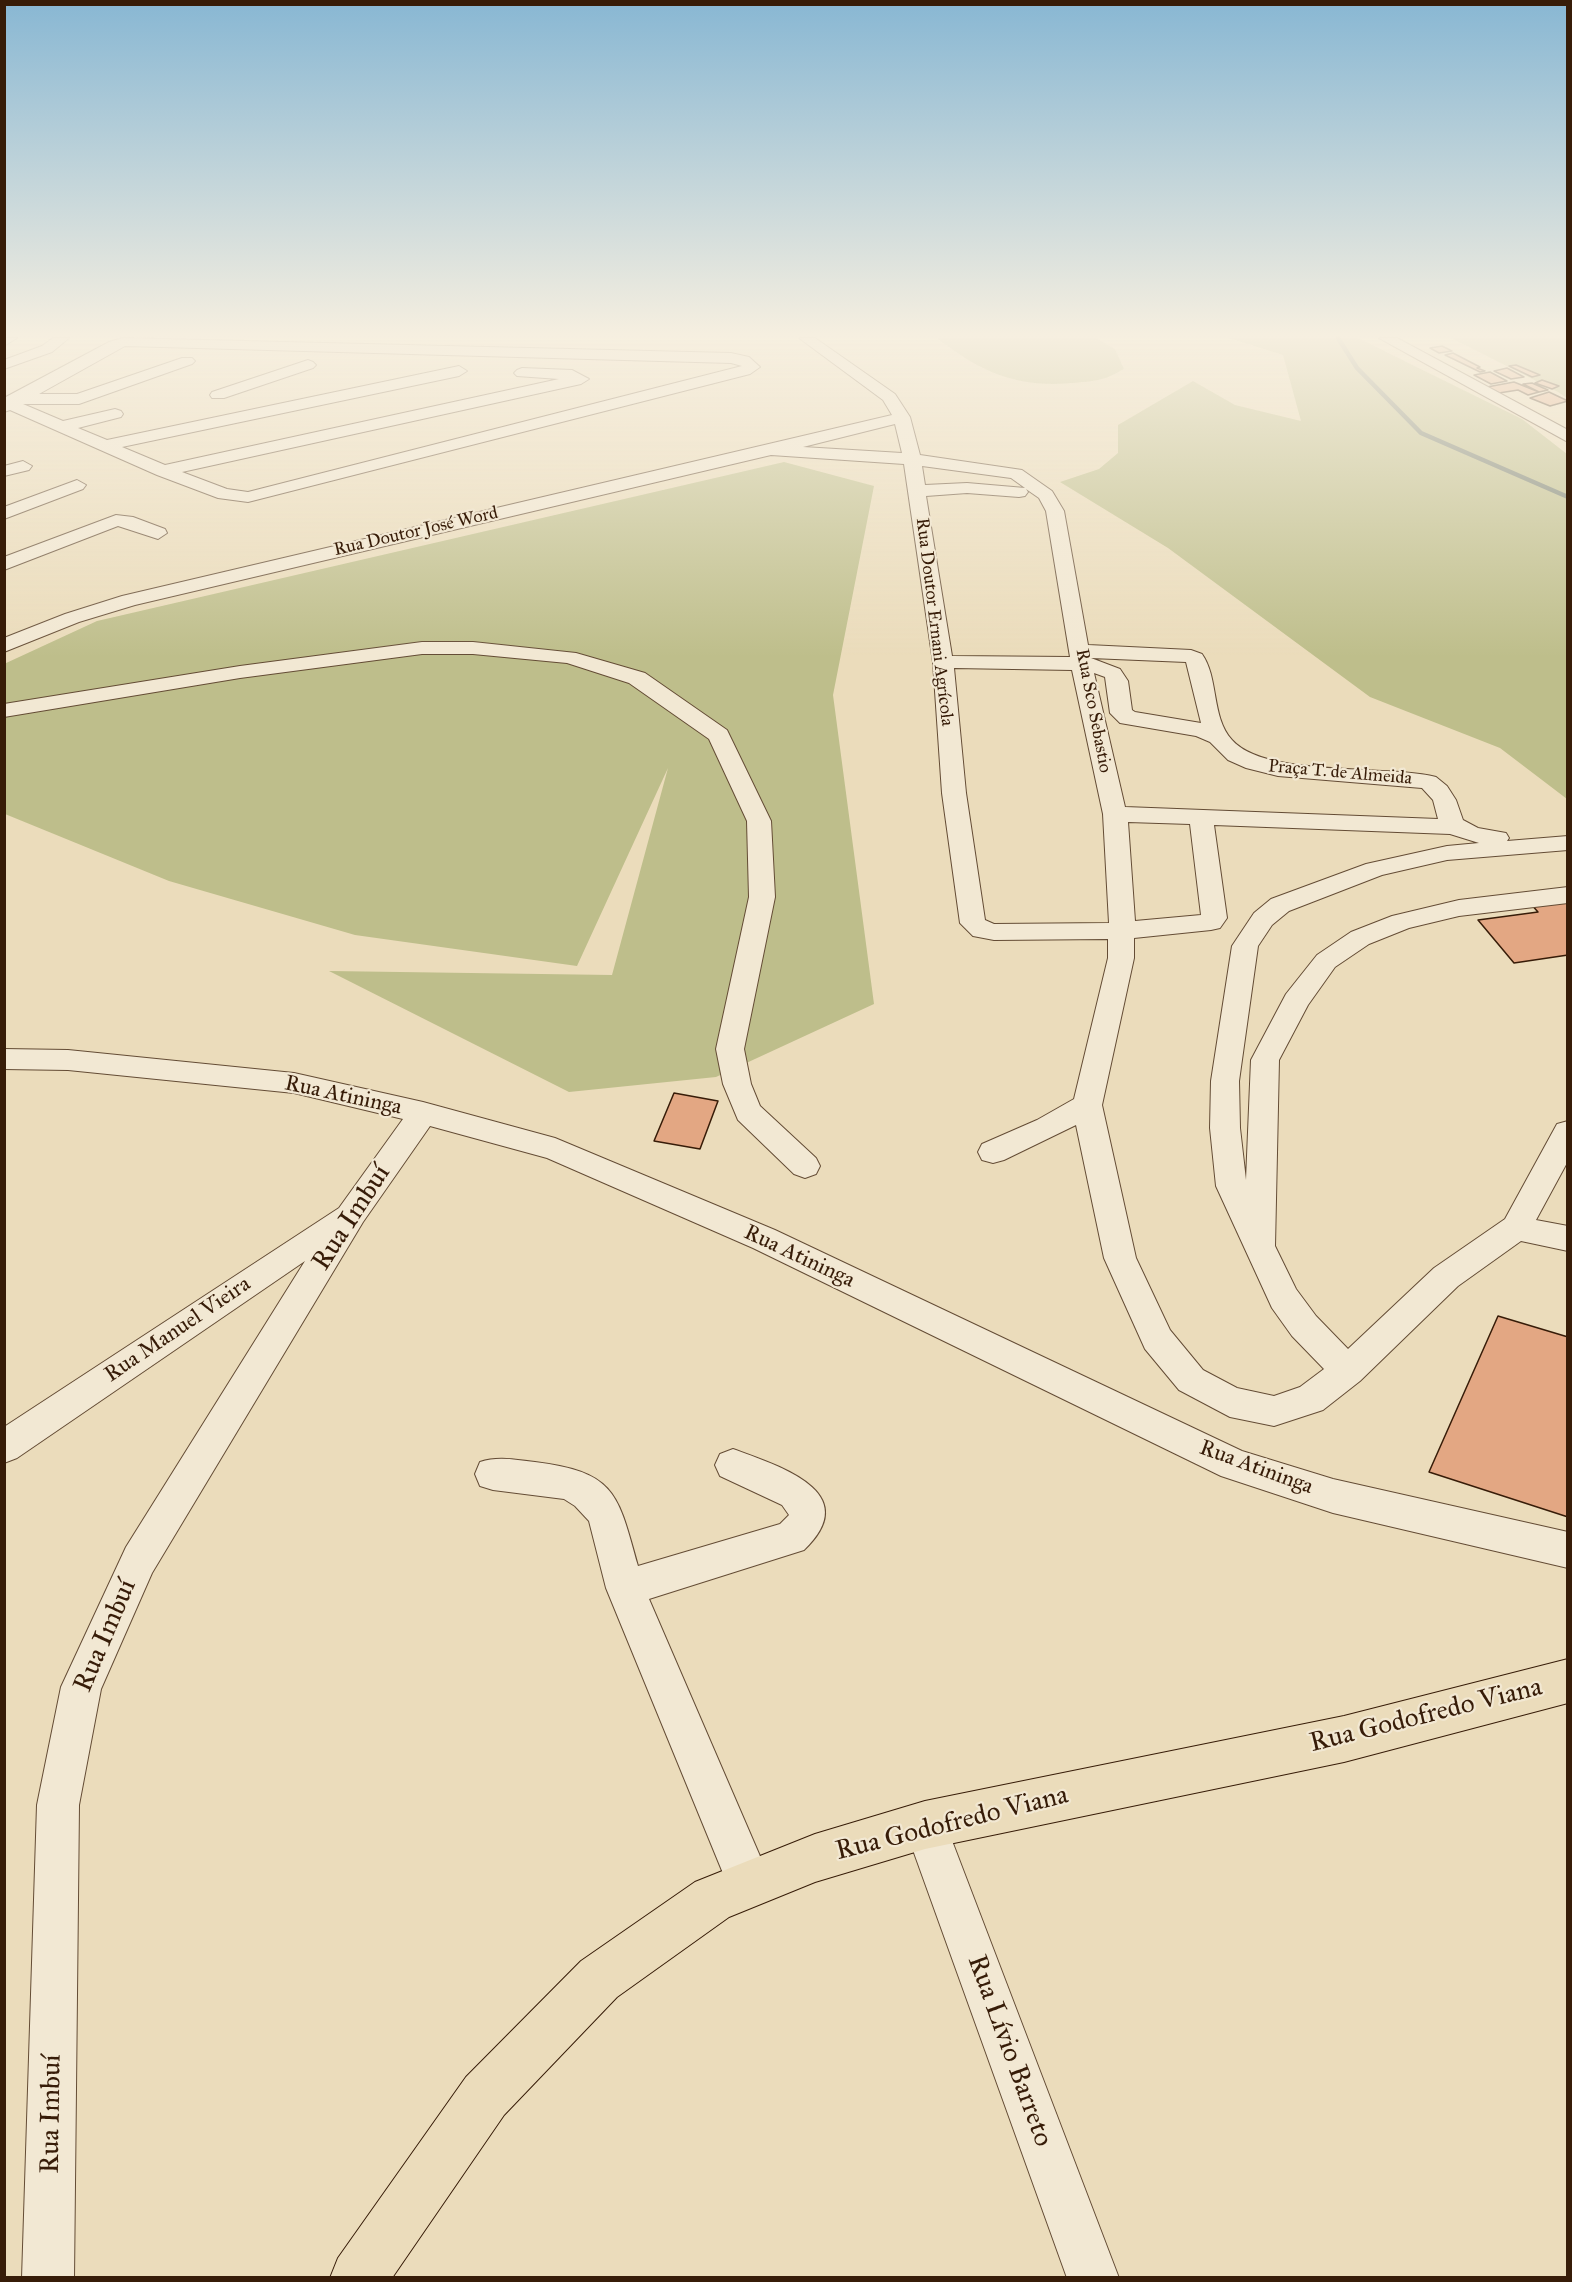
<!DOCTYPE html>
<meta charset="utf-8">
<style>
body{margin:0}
#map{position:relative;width:1572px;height:2282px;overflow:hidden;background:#ebdcbb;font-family:"IM FELL Great Primer",serif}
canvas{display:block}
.frame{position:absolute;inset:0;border:6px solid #371c08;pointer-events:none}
</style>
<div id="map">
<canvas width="1572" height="2282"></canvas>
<div class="frame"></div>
</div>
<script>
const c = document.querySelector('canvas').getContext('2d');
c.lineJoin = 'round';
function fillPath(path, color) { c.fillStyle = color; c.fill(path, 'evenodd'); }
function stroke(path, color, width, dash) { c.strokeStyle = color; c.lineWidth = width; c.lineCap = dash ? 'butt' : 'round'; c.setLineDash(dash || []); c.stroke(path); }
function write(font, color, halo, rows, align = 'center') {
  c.font = font + ' "IM FELL Great Primer",serif'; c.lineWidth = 4.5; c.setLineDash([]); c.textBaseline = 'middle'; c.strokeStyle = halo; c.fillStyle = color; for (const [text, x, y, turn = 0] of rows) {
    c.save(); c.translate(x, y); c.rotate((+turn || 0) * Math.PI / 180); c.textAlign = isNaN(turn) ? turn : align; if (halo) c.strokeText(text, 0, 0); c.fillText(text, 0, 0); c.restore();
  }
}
const green = new Path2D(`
 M937 338H1096L1115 349 1124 369C1103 381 1096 381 1072 383 1017 388 980 372 937 338Z
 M1229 338H1358L1522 419 1567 454V799L1500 748 1370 697 1168 548 1060 482 1099 469 1118 453V425L1193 381 1235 405 1301 421 1283 355Z
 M1451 338H1567V398L1558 392Z
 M784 462 874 486 833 695 874 1004 716 1077 569 1092 329 971 612 975 668 768 577 966 355 935 169 881 5 814 4 664 97 621Z`);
const stream = new Path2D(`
 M1338 338 1357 368 1421 433 1568 497`);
const building = new Path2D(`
 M1442 346 1452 351 1439 353 1430 348Z
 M1453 353 1480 367 1477 368 1485 371 1480 372 1445 355Z
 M1516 365 1540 375 1532 377 1509 366Z
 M1507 368 1524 377 1511 379 1494 371Z
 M1490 372 1507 381 1491 384 1474 375Z
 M1542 380 1559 386 1552 389 1535 383Z
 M1514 382 1539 392 1528 395 1518 390 1499 393 1487 387Z
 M1532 383 1548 390 1539 392 1523 384Z
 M1549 392 1568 401 1550 406 1530 398Z
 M1568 898V955L1514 963 1478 920 1538 912 1530 903Z
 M674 1093 718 1101 700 1149 654 1141Z
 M1498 1316 1568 1337V1517L1429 1472Z`);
const minor = new Path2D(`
 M4 338H17L4 346Z
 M53 338H69L52 352 4 369V360L42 346Z
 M123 338 731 353 749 357 760 367 750 374 248 502 218 498 157 475 10 410 4 412V398L109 342ZM125 346 731 363 742 366 248 492 227 489 182 472 581 384 589 379 572 370 522 368 517 370 514 373 517 376 559 379 165 465 122 447 459 376 467 371 459 366 107 440 78 428 121 417 123 414 121 411 115 409 63 421 23 404H79L192 364 195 361 192 358H182L77 394H39Z
 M799 338H815L895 394 910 417 920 455 1022 470 1052 491 1064 511 1088 645 1191 650 1202 654C1219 678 1211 717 1232 740 1266 778 1385 764 1436 777L1447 786 1456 800 1463 820 1478 828 1506 833 1509 838 1507 841 1568 836V850L1447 860 1382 875 1289 911 1272 925 1258 946 1239 1081 1240 1128 1246 1180 1251 1060 1286 994 1317 955 1351 932 1392 916 1459 900 1568 887V903L1459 916 1409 928 1369 944 1335 967 1308 1005 1279 1060 1275 1246 1296 1289 1316 1316 1348 1349 1434 1268 1505 1219 1557 1124 1568 1121V1161L1536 1220 1568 1226V1251L1521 1241 1458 1286 1360 1381 1323 1410 1274 1426 1230 1417 1179 1390 1145 1349 1104 1258 1076 1125 1004 1160 993 1163 982 1160 978 1152 982 1144 1037 1120 1074 1099 1108 958V939L994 940 973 936 960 923 942 793 933 662 904 464 771 455 135 605 79 622 4 652V638L65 614 122 596 892 415 883 400ZM895 424 902 453 803 447ZM922 466 1011 478 1025 488 967 483 925 485ZM1026 489 1039 498 1046 511 1070 657 952 656 926 496 967 493 1019 497 1025 496 1028 492ZM1091 658 1186 662 1201 723 1135 712 1132 710 1128 681 1120 669ZM954 668 1072 670 1103 814 1109 923 994 924 985 920 966 793ZM1094 673 1105 677 1110 713 1120 723 1196 736 1210 742 1228 760 1246 768 1278 776 1422 788 1433 800 1438 819 1125 807ZM1128 822 1190 824 1201 915 1135 921ZM1214 825 1450 834 1479 843 1447 846 1366 864 1271 899 1254 913 1232 946 1211 1081 1210 1128 1216 1186 1272 1308 1292 1336 1324 1369 1300 1387 1274 1396 1237 1388 1203 1370 1170 1330 1136 1258 1102 1105 1134 958V938L1211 930 1220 928 1227 918Z
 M1379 338H1397L1568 430V442Z
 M308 360 313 362 316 365 313 368 224 398H212L210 395 212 392Z
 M23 461 32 466 29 470 4 476V466Z
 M77 480 86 485 83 489 4 519V507Z
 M116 515 133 517 165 529 167 533 158 539 118 526 4 570V557Z
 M422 642H473L576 653 645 673 727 730 771 821 775 897 744 1049 751 1084 760 1106 816 1158 820 1166 816 1174 805 1178 794 1174 738 1120 723 1084 716 1049 749 897 747 821 709 739 629 683 567 663 473 654H422L240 678 4 717V704L240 666Z
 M4 1049 68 1050 294 1073 423 1102 555 1138 775 1230 1242 1451 1333 1479 1568 1532V1568L1333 1513 1221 1476 753 1248 547 1158 430 1126 363 1222 152 1573 101 1689 79 1805 74 2278H22L37 1805 61 1687 126 1547 305 1261 17 1458 4 1463V1427L339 1208 403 1119 294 1093 68 1070 4 1069Z
 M733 1449C779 1466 865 1492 804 1550L649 1599 772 1884 766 1900 750 1906 734 1900 606 1588 589 1521 575 1506 564 1499 493 1490 480 1486 475 1474 480 1462C498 1456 516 1460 535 1462 616 1472 618 1494 638 1566L780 1524 789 1515 782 1505 720 1476 715 1465 720 1454Z
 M925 1804 940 1810 946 1825 1119 2278H1067L904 1825 910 1810Z`);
const major = new Path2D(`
 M1568 1659V1703L1344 1762 925 1849 815 1882 729 1917 617 1997 504 2115 392 2278H330L338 2258 466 2077 581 1961 695 1882 815 1834 925 1801 1344 1716Z`);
const farStreetnames = [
 ["Rua Doutor José Word",416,532,-13],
 ["Rua Doutor Ernani Agrícola",934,622,83],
 ["Rua Sco Sebastio",1093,711,79],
 ["Praça T. de Almeida",1340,773,5]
];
const streetNames = [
 ["Rua Atininga",343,1096,12],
 ["Rua Atininga",799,1257,25],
 ["Rua Manuel Vieira",178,1330,-34],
 ["Rua Atininga",1256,1468,20]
];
const nearStreetnames = [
 ["Rua Imbuí",352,1218,-57],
 ["Rua Imbuí",106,1636,-67],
 ["Rua Godofredo Viana",1426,1716,-14],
 ["Rua Godofredo Viana",952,1824,-14],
 ["Rua Lívio Barreto",1009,2051,70],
 ["Rua Imbuí",52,2114,-89]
];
fillPath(green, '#bebe8b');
stroke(stream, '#717b6f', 4.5);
fillPath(building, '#e3a783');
stroke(building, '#371c08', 1.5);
stroke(minor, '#644c35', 2);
stroke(major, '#371c08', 2);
fillPath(minor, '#f2e8d3');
fillPath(major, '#ebdcbb');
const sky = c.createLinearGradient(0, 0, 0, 657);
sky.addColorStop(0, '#88b7d3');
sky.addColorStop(0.51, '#f6efe0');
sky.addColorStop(1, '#f6efe000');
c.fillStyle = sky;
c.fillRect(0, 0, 1572, 657);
write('18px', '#371c08', '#f2e8d3', farStreetnames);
write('22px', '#371c08', '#f2e8d3', streetNames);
write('27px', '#371c08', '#f2e8d3', nearStreetnames);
</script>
